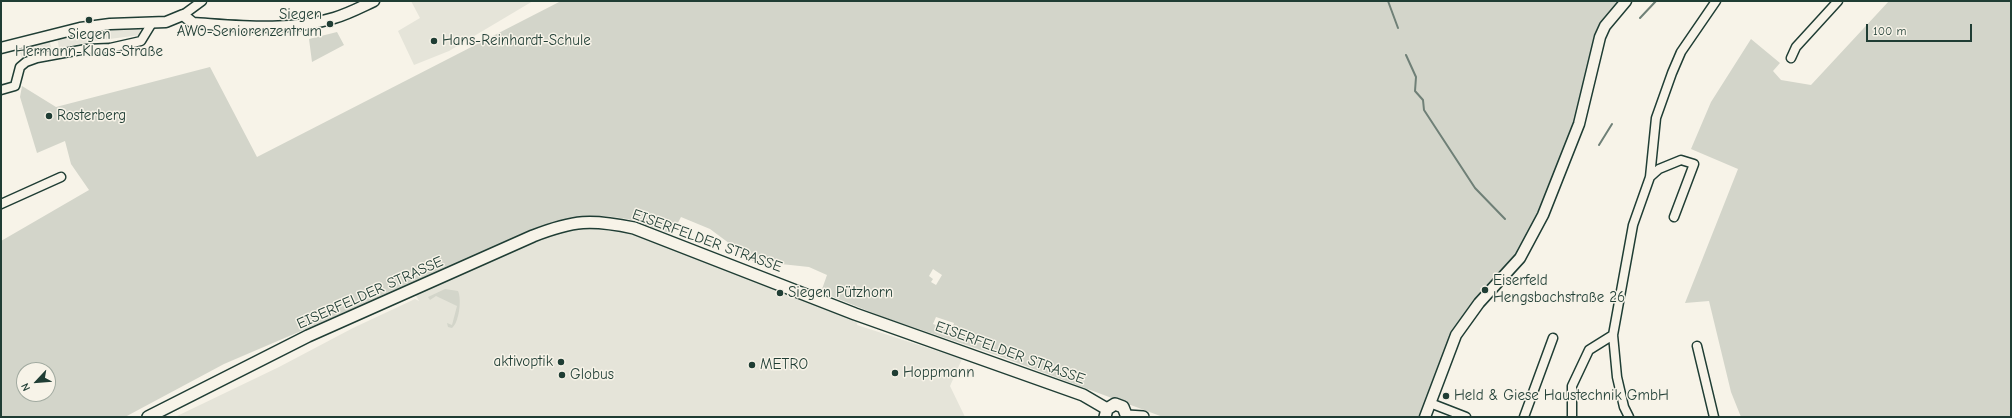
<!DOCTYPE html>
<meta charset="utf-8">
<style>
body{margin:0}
#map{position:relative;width:2012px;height:418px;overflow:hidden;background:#f7f3e8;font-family:"Comic Neue",sans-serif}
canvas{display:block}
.frame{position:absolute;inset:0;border:2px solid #1f3d34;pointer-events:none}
.north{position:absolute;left:16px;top:362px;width:40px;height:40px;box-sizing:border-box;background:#f7f3e8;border:1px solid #a1aaa0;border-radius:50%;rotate:244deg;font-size:11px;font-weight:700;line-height:16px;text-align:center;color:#1f3d34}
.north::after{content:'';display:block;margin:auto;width:14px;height:18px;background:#1f3d34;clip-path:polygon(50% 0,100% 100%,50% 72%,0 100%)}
.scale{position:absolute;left:1866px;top:24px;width:106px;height:18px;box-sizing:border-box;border:2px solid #1f3d34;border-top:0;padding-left:5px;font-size:12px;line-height:14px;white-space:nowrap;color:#1f3d34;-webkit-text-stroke:3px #f7f3e8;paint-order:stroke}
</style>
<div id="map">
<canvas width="2012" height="418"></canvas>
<div class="frame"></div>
<div class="north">N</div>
<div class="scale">100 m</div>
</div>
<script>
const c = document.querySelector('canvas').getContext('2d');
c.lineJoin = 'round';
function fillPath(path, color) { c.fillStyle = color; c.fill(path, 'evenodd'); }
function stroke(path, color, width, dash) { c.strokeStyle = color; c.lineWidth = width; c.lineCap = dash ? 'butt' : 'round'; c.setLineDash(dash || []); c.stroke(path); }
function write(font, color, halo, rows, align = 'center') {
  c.font = font + ' "Comic Neue",sans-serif'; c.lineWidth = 3; c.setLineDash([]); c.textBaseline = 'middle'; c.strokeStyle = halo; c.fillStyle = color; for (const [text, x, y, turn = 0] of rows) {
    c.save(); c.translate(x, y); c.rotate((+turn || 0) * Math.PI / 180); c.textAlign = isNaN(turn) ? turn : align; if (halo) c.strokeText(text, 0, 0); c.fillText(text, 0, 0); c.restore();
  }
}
const built = new Path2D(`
 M411 1H533L449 51 414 65 398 31 420 18Z
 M140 27V35L102 40 100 29Z
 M99 28 100 40 59 48 57 37Z
 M49 39 52 50 22 58 18 48Z
 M602 222 858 318 857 325 962 359 950 386 965 417H175L279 367 353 328 415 299 419 301 413 290 533 236Z`);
const green = new Path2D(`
 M561 1H1620L1610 12 1594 43 1577 119 1536 216 1512 260 1467 309 1448 340 1419 417H1163L996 355 883 317 821 292 827 275 809 267 753 261 710 229 681 217 672 234 628 219 605 216 569 218 538 227 462 262 224 364 125 417H1V241L89 190 71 164 65 141 37 153 20 97 22 86 56 107 210 67 257 157ZM933 269 942 275 936 285 931 282 933 279 929 276ZM936 317 954 323 953 326 950 324 948 329 933 324ZM24 370H48V394H24Z
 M1889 1H2011V417H1741L1731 392 1709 301 1685 303 1738 169 1691 149 1711 102 1751 39 1780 63 1773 71 1781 80 1811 85Z
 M337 32 344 45 312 62 309 39Z
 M445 289 458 291C462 299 459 323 452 328L448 327 447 323 452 325 457 306 436 296 430 300 428 297Z`);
const stream = new Path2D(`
 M1388 1 1398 28
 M1640 18 1656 1
 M1406 55 1416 77 1415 91 1423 100 1424 110 1475 188 1505 219
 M1599 145 1612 124`);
const minor = new Path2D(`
 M183 15 202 1
 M1791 58 1796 47 1838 1
 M1 90 15 86 20 67 26 62 37 58 86 49 110 48 141 41 152 23
 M1650 177 1659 169 1681 160 1694 164 1674 217
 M1 204 61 177
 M1697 346 1714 417
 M1430 403 1466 417
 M1524 417 1553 338
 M1572 417V386L1589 350 1613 335
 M1629 417 1624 407 1617 377 1613 335 1633 225 1650 177 1656 118 1672 73 1681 52 1716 1`);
const tertiary = new Path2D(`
 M1 48 80 28 110 24 166 22 183 15 193 23C239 26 289 32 334 18 348 14 361 7 374 1
 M1425 417 1456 335 1479 303 1520 258 1543 215 1579 124 1600 37 1605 26 1626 1`);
const secondary = new Path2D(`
 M1127 416 1143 417
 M148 417 308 336 533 236C574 220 591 219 634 228L855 314 1083 395 1107 409
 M1105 417 1107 409 1115 404 1123 407 1127 417`);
const markers = [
 [89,20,4,"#1f3d34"],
 [330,24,4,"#1f3d34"],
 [434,41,4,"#1f3d34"],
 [49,116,4,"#1f3d34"],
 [1485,290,4,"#1f3d34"],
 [780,293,4,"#1f3d34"],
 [561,362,4,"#1f3d34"],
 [752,365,4,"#1f3d34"],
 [895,373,4,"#1f3d34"],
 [562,375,4,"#1f3d34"],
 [1446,396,4,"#1f3d34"]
];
const poiNames = [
 ["Siegen",322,15,"right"],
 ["AWO-Seniorenzentrum",322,32,"right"],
 ["Siegen",89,35,"center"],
 ["Hermann-Klaas-Straße",89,52,"center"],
 ["Hans-Reinhardt-Schule",442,41],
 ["Rosterberg",57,116],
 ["Eiserfeld",1493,281],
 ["Hengsbachstraße 26",1493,298],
 ["Siegen Pützhorn",788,293],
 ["aktivoptik",553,362,"right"],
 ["METRO",760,365],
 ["Hoppmann",903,373],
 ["Globus",570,375],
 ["Held & Giese Haustechnik GmbH",1454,396]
];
const streetNames = [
 ["EISERFELDER STRASSE",707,241,20],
 ["EISERFELDER STRASSE",370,293,-24],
 ["EISERFELDER STRASSE",1010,353,20]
];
fillPath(built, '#e5e4d9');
fillPath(green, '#d3d5ca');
stroke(stream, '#6f8077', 2);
stroke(minor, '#1f3d34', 11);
stroke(tertiary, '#1f3d34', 13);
stroke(secondary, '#1f3d34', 14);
stroke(minor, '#f7f3e8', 8);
stroke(tertiary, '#f7f3e8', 10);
stroke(secondary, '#f7f3e8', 11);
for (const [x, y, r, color] of markers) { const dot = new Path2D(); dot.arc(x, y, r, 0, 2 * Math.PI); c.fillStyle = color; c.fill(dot); stroke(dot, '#f7f3e8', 1.5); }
write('15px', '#1f3d34', '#f7f3e8', poiNames, 'left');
write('15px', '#1f3d34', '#f7f3e8', streetNames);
</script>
